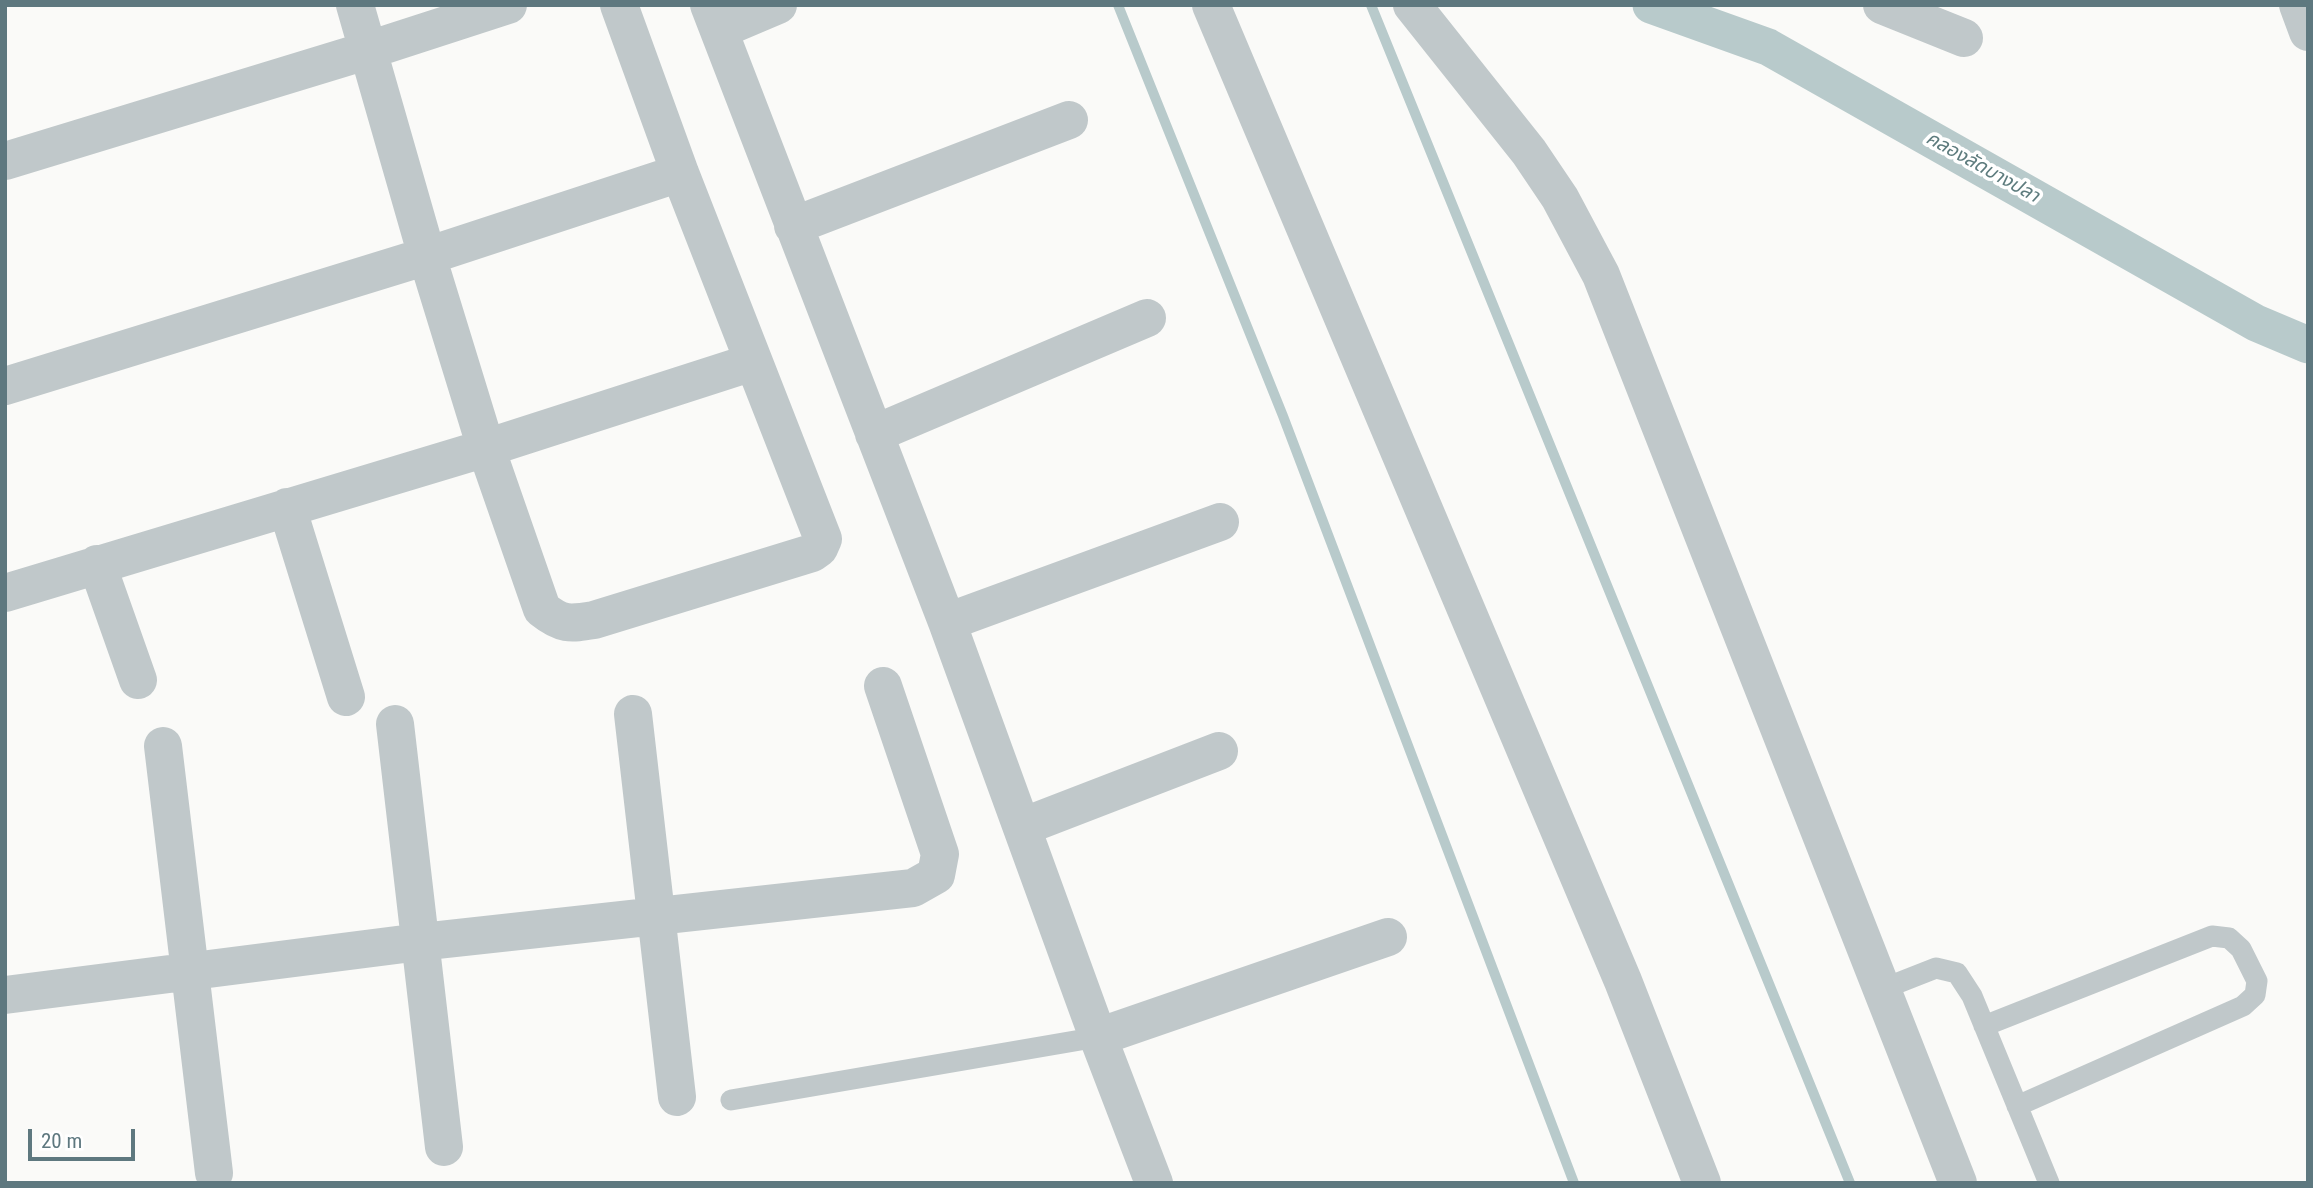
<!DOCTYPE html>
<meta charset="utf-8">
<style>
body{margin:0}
#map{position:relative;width:2313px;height:1188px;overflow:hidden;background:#fafaf8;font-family:"Roboto Condensed",sans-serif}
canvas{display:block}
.frame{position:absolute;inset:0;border:7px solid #5e787f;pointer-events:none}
.scale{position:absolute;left:28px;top:1129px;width:107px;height:32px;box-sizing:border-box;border:4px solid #5e787f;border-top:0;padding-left:9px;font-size:21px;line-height:24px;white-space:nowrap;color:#5e787f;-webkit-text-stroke:5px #fff;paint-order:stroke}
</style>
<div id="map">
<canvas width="2313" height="1188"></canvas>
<div class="frame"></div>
<div class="scale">20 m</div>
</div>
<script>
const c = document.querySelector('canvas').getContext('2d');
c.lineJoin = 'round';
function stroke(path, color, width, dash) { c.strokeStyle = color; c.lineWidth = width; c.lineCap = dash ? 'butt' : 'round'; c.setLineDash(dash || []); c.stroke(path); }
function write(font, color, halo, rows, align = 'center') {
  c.font = font + ' "Roboto Condensed","Noto Sans Thai",sans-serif'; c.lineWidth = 7; c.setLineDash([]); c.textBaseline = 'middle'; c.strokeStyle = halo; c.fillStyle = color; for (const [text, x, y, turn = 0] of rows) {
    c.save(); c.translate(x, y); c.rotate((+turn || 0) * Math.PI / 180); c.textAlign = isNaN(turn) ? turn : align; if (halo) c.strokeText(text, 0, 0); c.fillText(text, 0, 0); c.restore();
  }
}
const stream = new Path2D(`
 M1118 5 1283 416 1574 1183
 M1371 5 1850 1183`);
const canal = new Path2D(`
 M1651 5 1768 47 2256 323 2308 345`);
const lane = new Path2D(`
 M1880 990 1936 968 1957 973 1972 996 2049 1183
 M1984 1026 2212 936 2229 938 2241 949 2257 981 2255 995 2243 1006 2017 1106
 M731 1100 1098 1037`);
const street = new Path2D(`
 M355 5 427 256 486 448 542 609C562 625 569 624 594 620L812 553 819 548 823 539 680 173 619 5
 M709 5 947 622 1098 1037 1154 1183
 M1211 5 1623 981 1702 1183
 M1412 5 1529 152 1560 198 1601 275 1958 1183
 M1882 5 1964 38
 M2298 5 2308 32
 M719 30 778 5
 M5 161 369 50 508 5
 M793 226 1069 120
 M5 386 427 256 680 173
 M874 434 1147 318
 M287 507 346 697
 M97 564 138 680
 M5 593 486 448 753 362
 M947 622 1220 522
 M633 714 677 1097
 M395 724 444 1147
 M163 746 214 1173
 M1022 827 1219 751
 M5 995 420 942 913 888 936 875 940 854 883 686
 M1098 1037 1388 937`);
const waterNames = [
 ["คลองลัดบางปลา",1982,168,29]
];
stroke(stream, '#b8cacb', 10);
stroke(canal, '#b8cacb', 37);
stroke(lane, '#c0c8ca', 21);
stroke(street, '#c0c8ca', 38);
write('italic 19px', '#5e7c7e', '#fff', waterNames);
</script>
